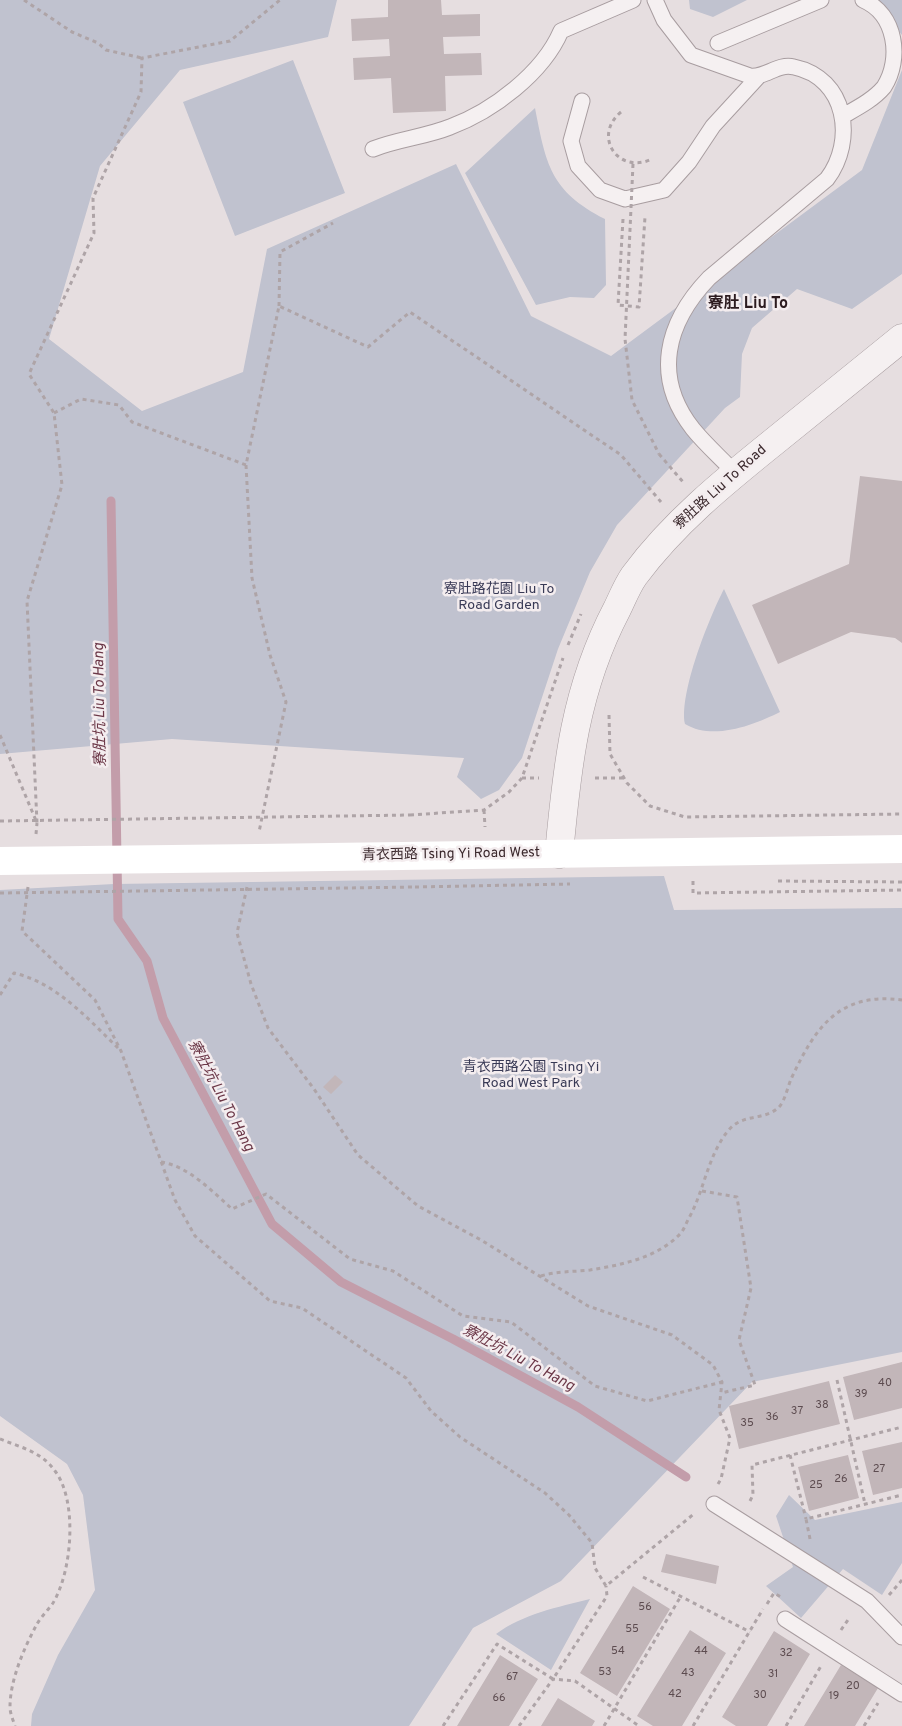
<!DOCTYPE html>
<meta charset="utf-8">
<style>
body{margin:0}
canvas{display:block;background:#e6dee0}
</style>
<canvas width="902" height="1726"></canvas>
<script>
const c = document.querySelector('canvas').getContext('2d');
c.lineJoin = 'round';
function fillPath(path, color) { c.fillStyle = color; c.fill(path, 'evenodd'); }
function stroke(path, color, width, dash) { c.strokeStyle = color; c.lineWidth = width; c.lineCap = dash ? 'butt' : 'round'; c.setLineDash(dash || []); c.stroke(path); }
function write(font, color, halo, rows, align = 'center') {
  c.font = font + ' Overpass,"Noto Sans TC",sans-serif'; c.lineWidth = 5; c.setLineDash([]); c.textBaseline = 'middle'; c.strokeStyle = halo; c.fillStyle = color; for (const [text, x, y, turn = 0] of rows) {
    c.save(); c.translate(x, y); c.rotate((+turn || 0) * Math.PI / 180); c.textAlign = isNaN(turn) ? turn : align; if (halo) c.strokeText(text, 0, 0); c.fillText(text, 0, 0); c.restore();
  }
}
const green = new Path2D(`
 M0 0H337L328 37 180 70 100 166 49 339 142 411 243 372 267 249 456 164 531 316 611 356 862 170 902 70V274L852 309 797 289 752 328 742 354 740 397 725 408 617 525 590 572 558 649 522 758 499 790 481 799 457 777 464 758 172 739 0 754Z
 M689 0H747L713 17 690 9Z
 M872 0H902V35Z
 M293 60 345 193 235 236 183 102Z
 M535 108C546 164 550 191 605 219L606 285 594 298 570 297 536 305 465 173Z
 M724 589 780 712C754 725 713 741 685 724 679 693 709 618 724 589Z
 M664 876 674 910 902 908V1352L752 1382 561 1581 473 1628 409 1726H31L32 1714 58 1655 95 1590 83 1495 67 1464 0 1416V890L114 884Z
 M789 1495 815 1520 902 1502V1563L882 1595 843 1569 801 1618 766 1586 793 1567 776 1516Z
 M590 1599 551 1670 496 1634C523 1614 558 1607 590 1599Z`);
const stream = new Path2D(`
 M111 501 118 919 147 961 163 1018 272 1224 341 1282 453 1339 578 1407 686 1477`);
const building = new Path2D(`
 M388 0H441L442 15 480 14V36L443 37 444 54 481 53 482 75 445 76 446 111 393 113 391 78 354 80 353 58 390 56 389 39 352 41 351 19 388 17Z
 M860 476 902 481V643L895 638 851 632 778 664 752 605 849 564Z
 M335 1075 343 1082 331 1094 323 1087Z
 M902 1362V1408L854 1420 843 1377Z
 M829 1381 840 1424 739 1449 729 1406Z
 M902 1442V1488L873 1495 862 1451Z
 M848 1455 859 1498 809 1511 798 1467Z
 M666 1554 719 1566 716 1584 661 1572Z
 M633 1586 670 1609 617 1696 580 1673Z
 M690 1630 726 1653 682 1726H653L637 1716Z
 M774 1631 810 1654 767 1726H736L722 1717Z
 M500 1655 538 1679 509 1726H457Z
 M841 1665 878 1688 855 1726H804Z
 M558 1698 595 1721 592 1726H541Z`);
const path = new Path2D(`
 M24 0 72 32 98 43 106 50 142 58
 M621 112C592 136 618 175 652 159
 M623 219 618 305 639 307 645 217
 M279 306 280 252 333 223
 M54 413 81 399 119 405 132 422 246 465 279 306 368 347 410 312 621 455 661 502
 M659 454 683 482
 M246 465 252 578 270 655 286 702 259 832
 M568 645 581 614
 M609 715 610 754 627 783 650 806 685 817 902 814
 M0 735 37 823 27 601 62 485 54 413 29 374 94 233 93 198 141 92 142 58 230 41 280 0
 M522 778H539
 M595 778H624
 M484 810 485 827
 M410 815 484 810 509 792 522 778 563 658
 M36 834 37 823
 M693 881V893L902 890
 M778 881 902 882
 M28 887 22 931 95 1000 121 1051 175 1200 195 1236 270 1301 302 1308 406 1378 431 1411 460 1437 545 1493 569 1515 592 1543 595 1568 606 1586 695 1513
 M247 887 237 933 251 984 268 1028 314 1089 358 1155 418 1206 481 1240 588 1306 672 1335 713 1365 722 1382 719 1410 730 1438 721 1479 718 1484
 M415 887 570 884
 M0 995 14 973C57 983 88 1019 119 1049
 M161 1162C188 1166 212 1191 232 1209L266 1194 350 1259 393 1271 463 1316 511 1322 595 1386 647 1401 722 1382
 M702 1191 737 1197 751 1288 739 1340 755 1385 721 1393
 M541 1276C556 1271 573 1272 590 1270 621 1265 657 1258 680 1234 684 1230 686 1223 689 1218 704 1191 708 1155 728 1131 742 1113 763 1121 778 1108 785 1102 788 1085 792 1077 816 1026 840 992 902 1000
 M837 1380 865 1504
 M0 1439C20 1447 42 1452 55 1471 78 1501 72 1572 53 1603 48 1610 41 1617 37 1624 24 1648 10 1680 10 1707 10 1713 13 1720 15 1726
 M790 1455 806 1519
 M750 1501 753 1495 752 1465 902 1427
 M810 1539 806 1519 902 1495
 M643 1577 750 1632
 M889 1595 902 1580
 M767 1604 774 1593 781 1597
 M841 1630 850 1617
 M443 1726 497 1644 553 1679 607 1596 606 1586
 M519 1726 553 1679 575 1681 639 1726
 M604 1726 681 1596
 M693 1726 763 1609
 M786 1726 821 1666
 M864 1726 878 1703`);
const lane = new Path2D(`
 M655 0 664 20 691 55 750 76C766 78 777 63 794 67 847 78 856 141 827 179L709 278C666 323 652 377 693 429 705 444 721 458 735 473
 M718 43 821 0
 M582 101 571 141 578 166 600 190 625 199 664 190 689 162 713 126 758 77
 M843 116C857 108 873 100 884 87 902 59 896 14 863 0
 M373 149C398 139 425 137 450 127 493 111 543 73 561 31L633 0
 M714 1504 867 1601 902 1637
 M785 1619 902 1694`);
const street = new Path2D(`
 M559 854C567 766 575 689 617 609 622 599 627 586 634 576 673 523 725 481 776 440 818 406 860 372 902 338`);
const secondary = new Path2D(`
 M258 858 902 849`);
const pathBridge = new Path2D(`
 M633 164 625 339 632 400 659 454
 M0 821 410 815
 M0 893 415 887`);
const secondaryBridge = new Path2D(`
 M0 861 258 858`);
const numberNames = [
 ["40",885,1384],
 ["39",861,1395],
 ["38",822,1406],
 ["37",797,1412],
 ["36",772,1418],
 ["35",747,1424],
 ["27",879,1470],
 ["26",841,1480],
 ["25",816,1486],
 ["56",645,1608],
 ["55",632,1630],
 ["54",618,1652],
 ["44",701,1652],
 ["32",786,1654],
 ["53",605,1673],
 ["43",688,1674],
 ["31",773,1675],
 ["67",512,1678],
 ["20",853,1687],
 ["42",675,1695],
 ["30",760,1696],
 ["19",834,1697],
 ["66",499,1699]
];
const streetNames = [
 ["寮肚路 Liu To Road",721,488,-42],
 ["青衣西路 Tsing Yi Road West",451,855,-1]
];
const parkNames = [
 ["寮肚路花園 Liu To",499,590],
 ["Road Garden",499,606],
 ["青衣西路公園 Tsing Yi",531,1068],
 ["Road West Park",531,1084]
];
const waterNames = [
 ["寮肚坑 Liu To Hang",101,705,-91],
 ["寮肚坑 Liu To Hang",220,1096,62],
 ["寮肚坑 Liu To Hang",518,1359,28]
];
const quarterNames = [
 ["寮肚 Liu To",748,305]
];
fillPath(green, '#c0c2cf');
stroke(stream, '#c39daa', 9);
fillPath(building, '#c2b6b9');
stroke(lane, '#a89da0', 17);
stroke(street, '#a89da0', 29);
stroke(path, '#aea4a7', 3, [4, 4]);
stroke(lane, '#f5f0f1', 15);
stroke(street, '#f5f0f1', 28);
stroke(secondary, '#fff', 28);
stroke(pathBridge, '#aea4a7', 3, [4, 4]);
stroke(secondaryBridge, '#fff', 28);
write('11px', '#5d4c50', null, numberNames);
write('14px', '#3b292d', '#f4edef', streetNames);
write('14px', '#383955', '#f4edef', parkNames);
write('italic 15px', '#6b3747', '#f4edef', waterNames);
write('bold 16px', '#2c1b1f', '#f4edef', quarterNames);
</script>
